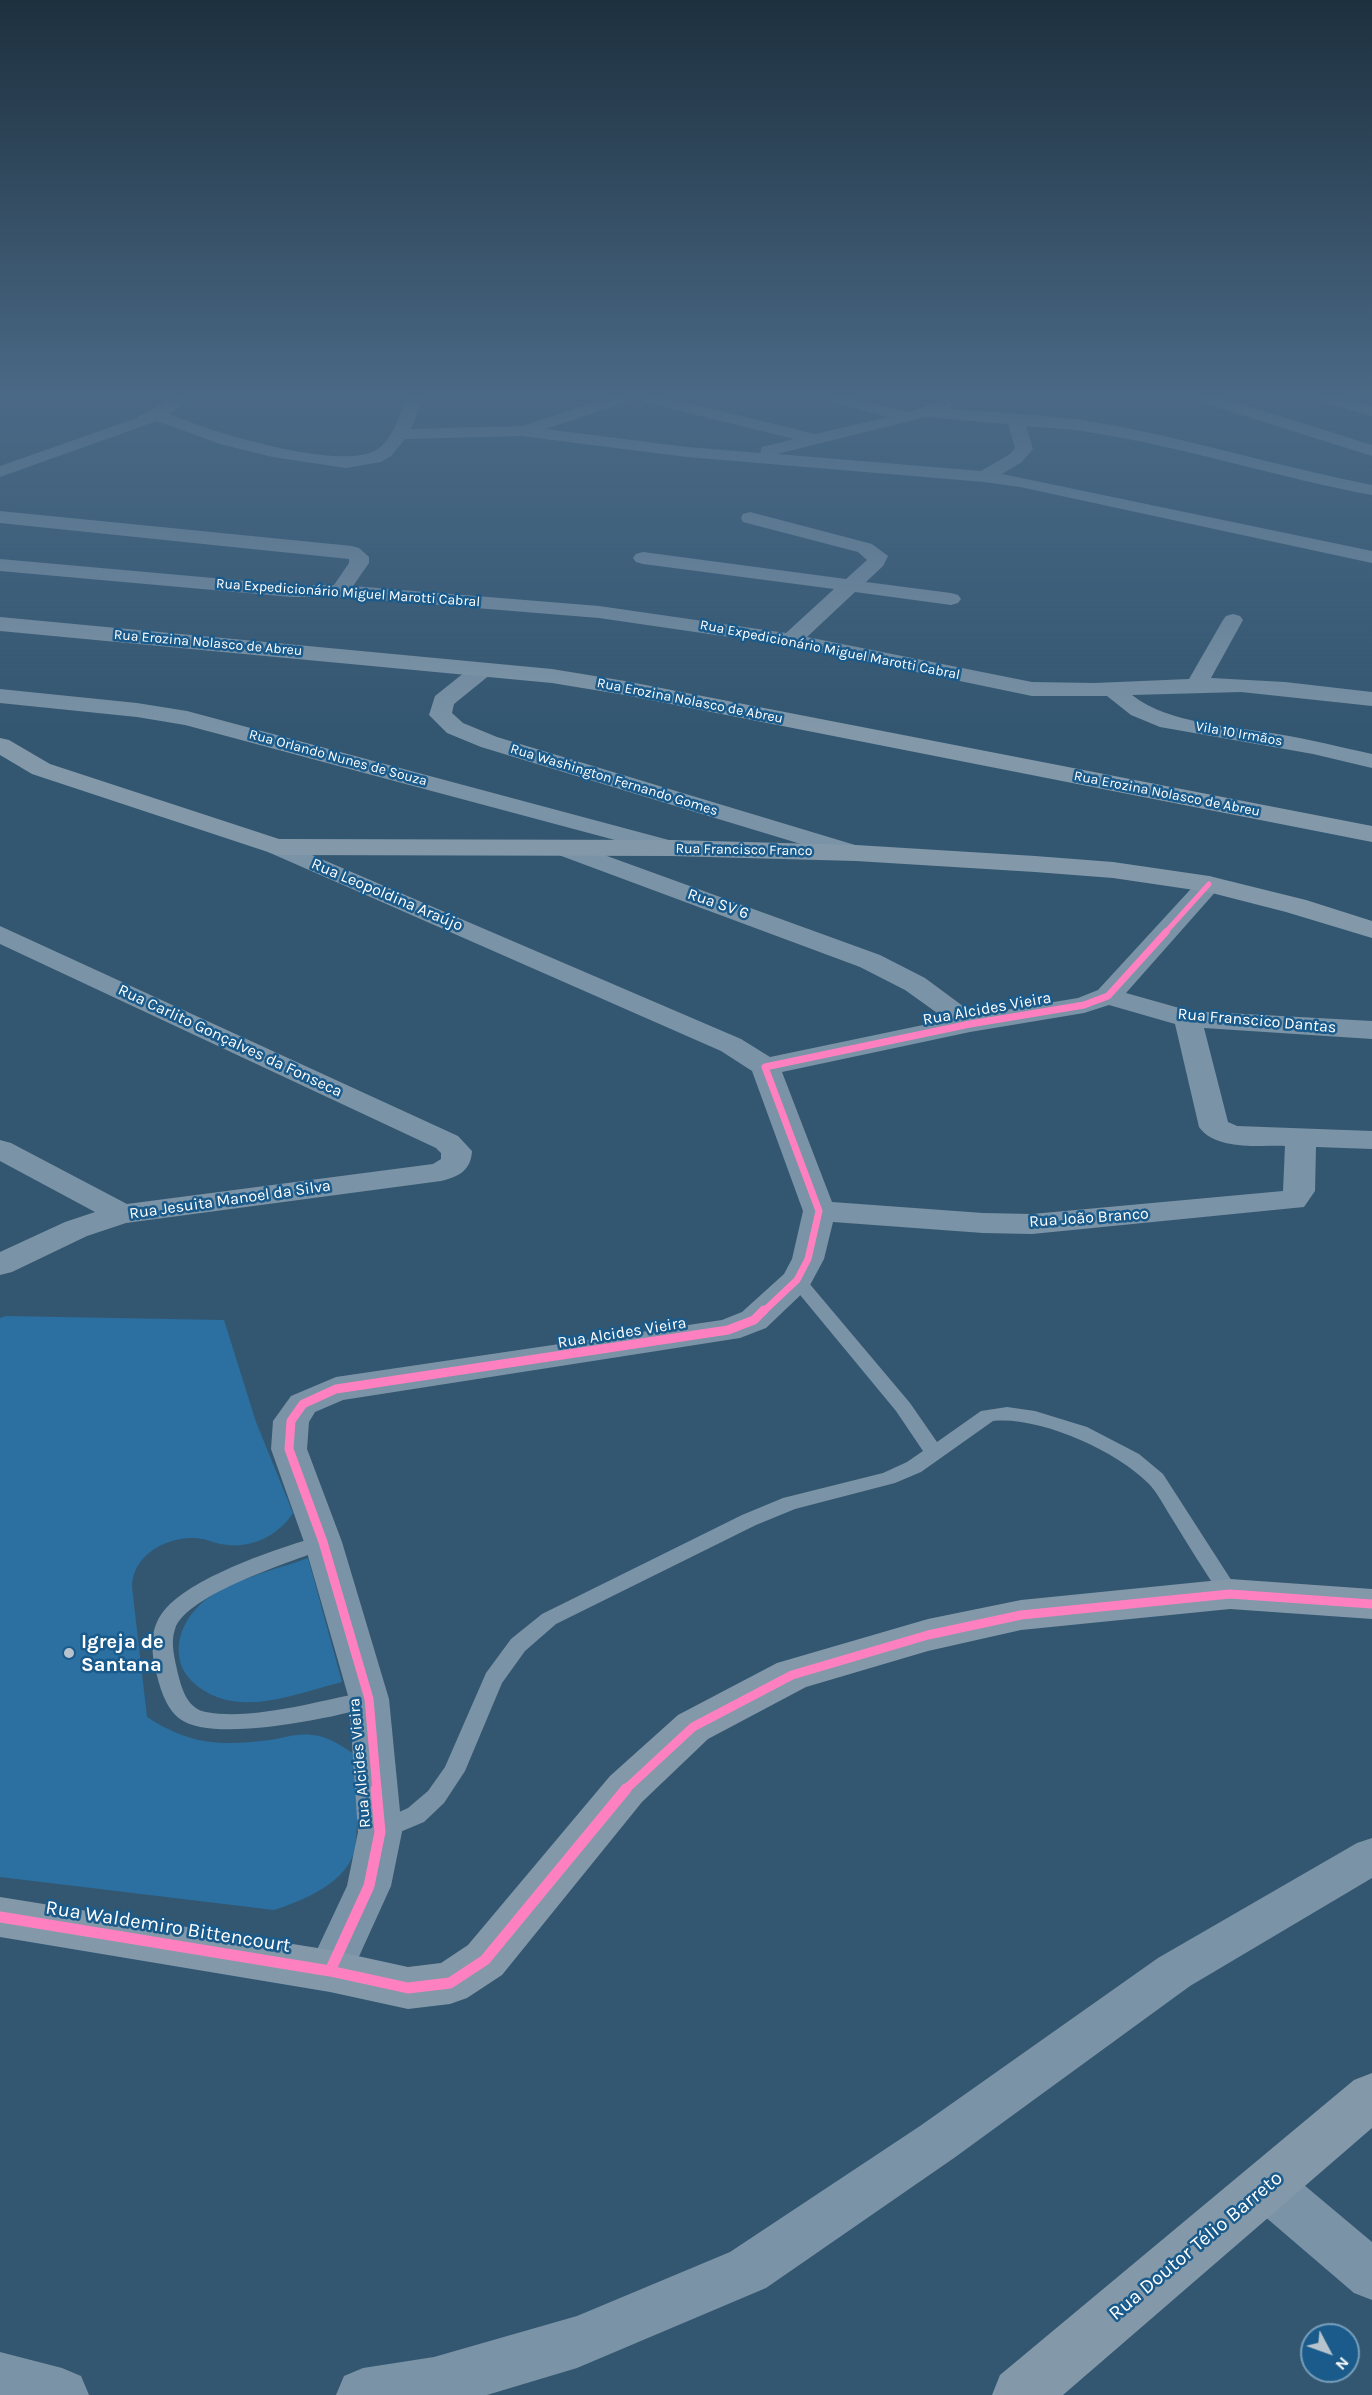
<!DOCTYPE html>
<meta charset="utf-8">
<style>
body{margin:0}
#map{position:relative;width:1372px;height:2395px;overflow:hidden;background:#345771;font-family:Karla,sans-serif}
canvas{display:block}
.north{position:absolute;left:1300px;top:2323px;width:60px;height:60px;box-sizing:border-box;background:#1a5b8b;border:2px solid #769db9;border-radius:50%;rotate:131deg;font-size:16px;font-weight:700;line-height:24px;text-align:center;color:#fff}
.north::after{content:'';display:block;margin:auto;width:21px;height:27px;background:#b8c4cd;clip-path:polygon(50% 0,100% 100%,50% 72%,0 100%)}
</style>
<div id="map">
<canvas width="1372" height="2395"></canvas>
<div class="north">N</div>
</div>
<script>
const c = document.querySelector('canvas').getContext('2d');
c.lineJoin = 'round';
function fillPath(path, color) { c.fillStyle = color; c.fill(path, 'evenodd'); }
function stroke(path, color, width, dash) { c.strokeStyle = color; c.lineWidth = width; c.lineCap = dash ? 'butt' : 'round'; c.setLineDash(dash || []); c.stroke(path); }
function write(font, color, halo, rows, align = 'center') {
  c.font = font + ' Karla,sans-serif'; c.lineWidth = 5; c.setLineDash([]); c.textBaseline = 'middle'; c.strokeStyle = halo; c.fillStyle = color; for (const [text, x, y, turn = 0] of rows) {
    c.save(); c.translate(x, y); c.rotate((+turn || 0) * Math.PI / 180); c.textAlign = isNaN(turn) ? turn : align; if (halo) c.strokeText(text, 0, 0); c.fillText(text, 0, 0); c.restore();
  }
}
const green = new Path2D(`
 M6 1316 224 1320 256 1422 293 1513C278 1536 250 1550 221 1544 211 1542 204 1538 194 1538 165 1537 132 1556 132 1587L147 1717C190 1745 220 1746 270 1740 283 1738 299 1733 312 1735 329 1736 343 1747 357 1756 356 1786 359 1819 355 1848 349 1882 302 1901 274 1910L0 1877V1318Z
 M308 1558 342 1682C297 1693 242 1718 200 1688 189 1680 180 1669 179 1655 177 1635 187 1616 202 1603 227 1580 276 1570 308 1558Z`);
const lane = new Path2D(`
 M797 1275 803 1276 910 1403 937 1442 981 1411 1007 1407 1035 1411 1087 1427 1139 1454 1163 1474 1237 1589 1240 1594 1237 1599 1230 1602 1223 1599C1205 1572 1188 1545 1171 1517 1164 1506 1157 1492 1148 1483 1115 1450 1039 1416 993 1421L921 1472 895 1483 795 1509 756 1525 556 1624 525 1651 502 1683 465 1771 444 1803 424 1822 381 1840 373 1838 370 1831 373 1824 408 1808 428 1791 445 1767 486 1673 511 1639 542 1614 742 1515 783 1498 883 1473 907 1462 923 1451 896 1411 791 1284 788 1280 791 1276Z
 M323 1535 330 1537 333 1542 330 1547C296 1560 186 1594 175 1629 170 1643 175 1660 178 1674 182 1690 188 1709 206 1712 252 1721 323 1700 369 1691L377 1693 380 1699 377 1705C338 1717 213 1744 180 1719 165 1708 159 1685 155 1667 150 1643 151 1622 170 1604 201 1574 281 1547 323 1535Z`);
const street = new Path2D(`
 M172 398H191L169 414C208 431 343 473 378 449 394 437 399 415 407 398H423L411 429 523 426 607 398H630L628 402 545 429 687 447 760 453 762 447 794 439 644 402 642 398H668L815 434 888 417 830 402 828 398H854L908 412 946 399 954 404 948 409C997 413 1046 414 1094 422 1188 438 1279 467 1372 485V495C1279 478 1188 448 1094 433 1072 429 1048 428 1026 426L1033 449 1022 462 1002 474 1372 551V563L1020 487 984 482 687 457 521 436 405 439 391 456 381 462 346 468 273 457 220 444 157 421 0 477V466L134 419ZM926 417 1008 424 1015 448 1010 454 981 471 777 454Z
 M1198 398H1222L1372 445V456L1200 402Z
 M1320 398H1344L1372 406V416L1322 402Z
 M0 511 352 546 359 548 369 557V563L353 586 599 606 786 633 834 589 643 564 636 562 633 558 636 554 643 552 846 579 867 560 858 552 743 522 741 518 743 514 750 512 872 544 888 556 883 566 866 582 951 593 958 595 961 599 958 603 951 605 855 592 807 637 1032 682 1094 683 1189 679 1223 620 1226 616 1233 614 1240 616 1243 620 1211 678 1285 682 1372 692V706L1241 692 1132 695C1169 724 1231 726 1277 734 1309 739 1340 747 1372 754V768L1313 754 1160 727 1131 715 1107 696H1032L791 646 599 618 340 597H292L0 571V559L292 585H334L349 563V559L0 523Z
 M483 663 491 664 494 669 491 674 454 704 452 713 463 723 497 737 865 848 869 853 865 858 856 861 847 858 481 747 447 733 429 715 435 696 475 664Z
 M0 689 137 703 187 711 680 843 683 848 680 853 671 855 185 725 137 717 0 703Z
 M277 840 741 1039 770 1057 947 1020 905 990 860 967 556 854 552 849 556 844 565 841 574 844 880 955 925 978 975 1015 1078 998 1098 990 1200 879 1209 876 1218 879 1222 884 1218 889 1126 993 1190 1011 1372 1021V1039L1204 1028 1228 1122 1237 1126 1372 1131V1149L1316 1147 1315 1191 1304 1207 1032 1234 983 1233 833 1222 824 1259 809 1287 766 1328 740 1338 343 1400 315 1412 309 1422 307 1449 342 1542 389 1699 402 1832 391 1886 346 1985 330 1991 314 1985 307 1971 347 1886 358 1832 349 1699 304 1542 271 1449 273 1421 291 1396 336 1377 722 1320 742 1312 784 1274 792 1259 803 1211 752 1071 721 1051 268 852 265 847 268 842ZM1109 1005 1175 1024 1199 1127C1216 1151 1260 1145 1285 1146L1283 1191 1032 1214 983 1213 832 1202 782 1072 970 1032 1084 1013Z
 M0 926 458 1136 472 1151C471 1170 459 1177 441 1181L126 1223 87 1236 12 1272 0 1275V1252L65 1222 95 1212 0 1161V1140L11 1143 127 1204 433 1164 441 1159V1153L436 1148 0 944Z
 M1372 1838V1878L1190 1986 954 2158 766 2288 577 2368 487 2395H336L344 2376 363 2368 434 2357 577 2316 730 2252 920 2126 1158 1958 1357 1843Z
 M1267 2162 1285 2169 1372 2242V2300L1354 2293 1249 2203 1242 2186 1249 2169Z
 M0 2352 62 2368 81 2376 89 2395H0Z`);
const secondary = new Path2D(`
 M0 617 552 669 625 681 1372 826V842L625 695 552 683 0 631Z
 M0 738 9 740 50 764 279 839 671 840 856 845 1035 856 1113 862 1209 876 1306 900 1372 921V938L1286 912 1208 892 1113 878 1035 872 856 861 671 856 277 855 32 774 0 755Z
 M1230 1579 1372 1589V1619L1230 1609 1021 1630 928 1651 806 1687 708 1739 642 1802 502 1975 467 1998 450 2004 408 2009 330 1992 0 1937V1897L330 1950 408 1967 441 1963 468 1945 610 1776 678 1715 777 1663 928 1619 1021 1600Z
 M1372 2073V2128L1063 2395H992L1000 2375 1354 2080Z`);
const cyclewayFar3 = new Path2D(`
 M1164 934 1209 884`);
const cyclewayFar2 = new Path2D(`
 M763 1312 797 1280 808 1259 819 1211 765 1067 970 1024 1084 1005 1108 996 1166 932`);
const cyclewayFar1 = new Path2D(`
 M377 1790 369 1699 323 1542 289 1449 291 1421 303 1404 336 1389 728 1330 754 1320 764 1310
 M625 1790 693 1727 792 1675 928 1635 1021 1615 1230 1594 1372 1604`);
const cycleway = new Path2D(`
 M0 1917 330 1971 408 1988 450 1983 485 1960 626 1789
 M330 1971 369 1886 380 1832 376 1789`);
const markers = [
 [69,1653,6,"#b8c4cd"]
];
const farStreetnames = [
 ["Rua Expedicionário Miguel Marotti Cabral",348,593,4],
 ["Rua Erozina Nolasco de Abreu",208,643,5],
 ["Rua Expedicionário Miguel Marotti Cabral",830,650,11],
 ["Rua Erozina Nolasco de Abreu",690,701,11],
 ["Vila 10 Irmãos",1239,734,10],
 ["Rua Orlando Nunes de Souza",338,758,15],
 ["Rua Washington Fernando Gomes",614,780,17],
 ["Rua Erozina Nolasco de Abreu",1167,794,11],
 ["Rua Francisco Franco",744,850,1]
];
const streetNames = [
 ["Rua Leopoldina Araújo",387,895,23],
 ["Rua SV 6",718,904,19],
 ["Rua Alcides Vieira",987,1009,-10],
 ["Rua Franscico Dantas",1257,1021,5],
 ["Rua Carlito Gonçalves da Fonseca",230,1041,25],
 ["Rua Jesuita Manoel da Silva",230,1200,-8],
 ["Rua João Branco",1089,1218,-4],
 ["Rua Alcides Vieira",622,1333,-9],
 ["Rua Alcides Vieira",360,1763,-95]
];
const nearPoinames = [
 ["Igreja de",81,1642],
 ["Santana",81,1665]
];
const nearStreetnames = [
 ["Rua Waldemiro Bittencourt",168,1927,9],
 ["Rua Doutor Télio Barreto",1196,2246,-40]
];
fillPath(green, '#2b70a1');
fillPath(lane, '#7b93a6');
fillPath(street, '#7b93a6');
fillPath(secondary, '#8399aa');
stroke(cyclewayFar3, '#ff80c0', 5);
stroke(cyclewayFar2, '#ff80c0', 7);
stroke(cyclewayFar1, '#ff80c0', 9);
stroke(cycleway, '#ff80c0', 11);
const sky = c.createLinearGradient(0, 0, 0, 733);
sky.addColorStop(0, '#1d303e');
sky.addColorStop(0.54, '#4a6986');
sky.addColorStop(1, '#4a698600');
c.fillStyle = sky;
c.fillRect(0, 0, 1372, 733);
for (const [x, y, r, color] of markers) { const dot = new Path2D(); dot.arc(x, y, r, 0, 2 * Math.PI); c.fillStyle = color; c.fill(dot); stroke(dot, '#1a5b8b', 2); }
write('14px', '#fff', '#1a5b8b', farStreetnames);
write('16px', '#fff', '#1a5b8b', streetNames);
write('bold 20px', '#fff', '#1a5b8b', nearPoinames, 'left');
write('20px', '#fff', '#1a5b8b', nearStreetnames);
</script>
